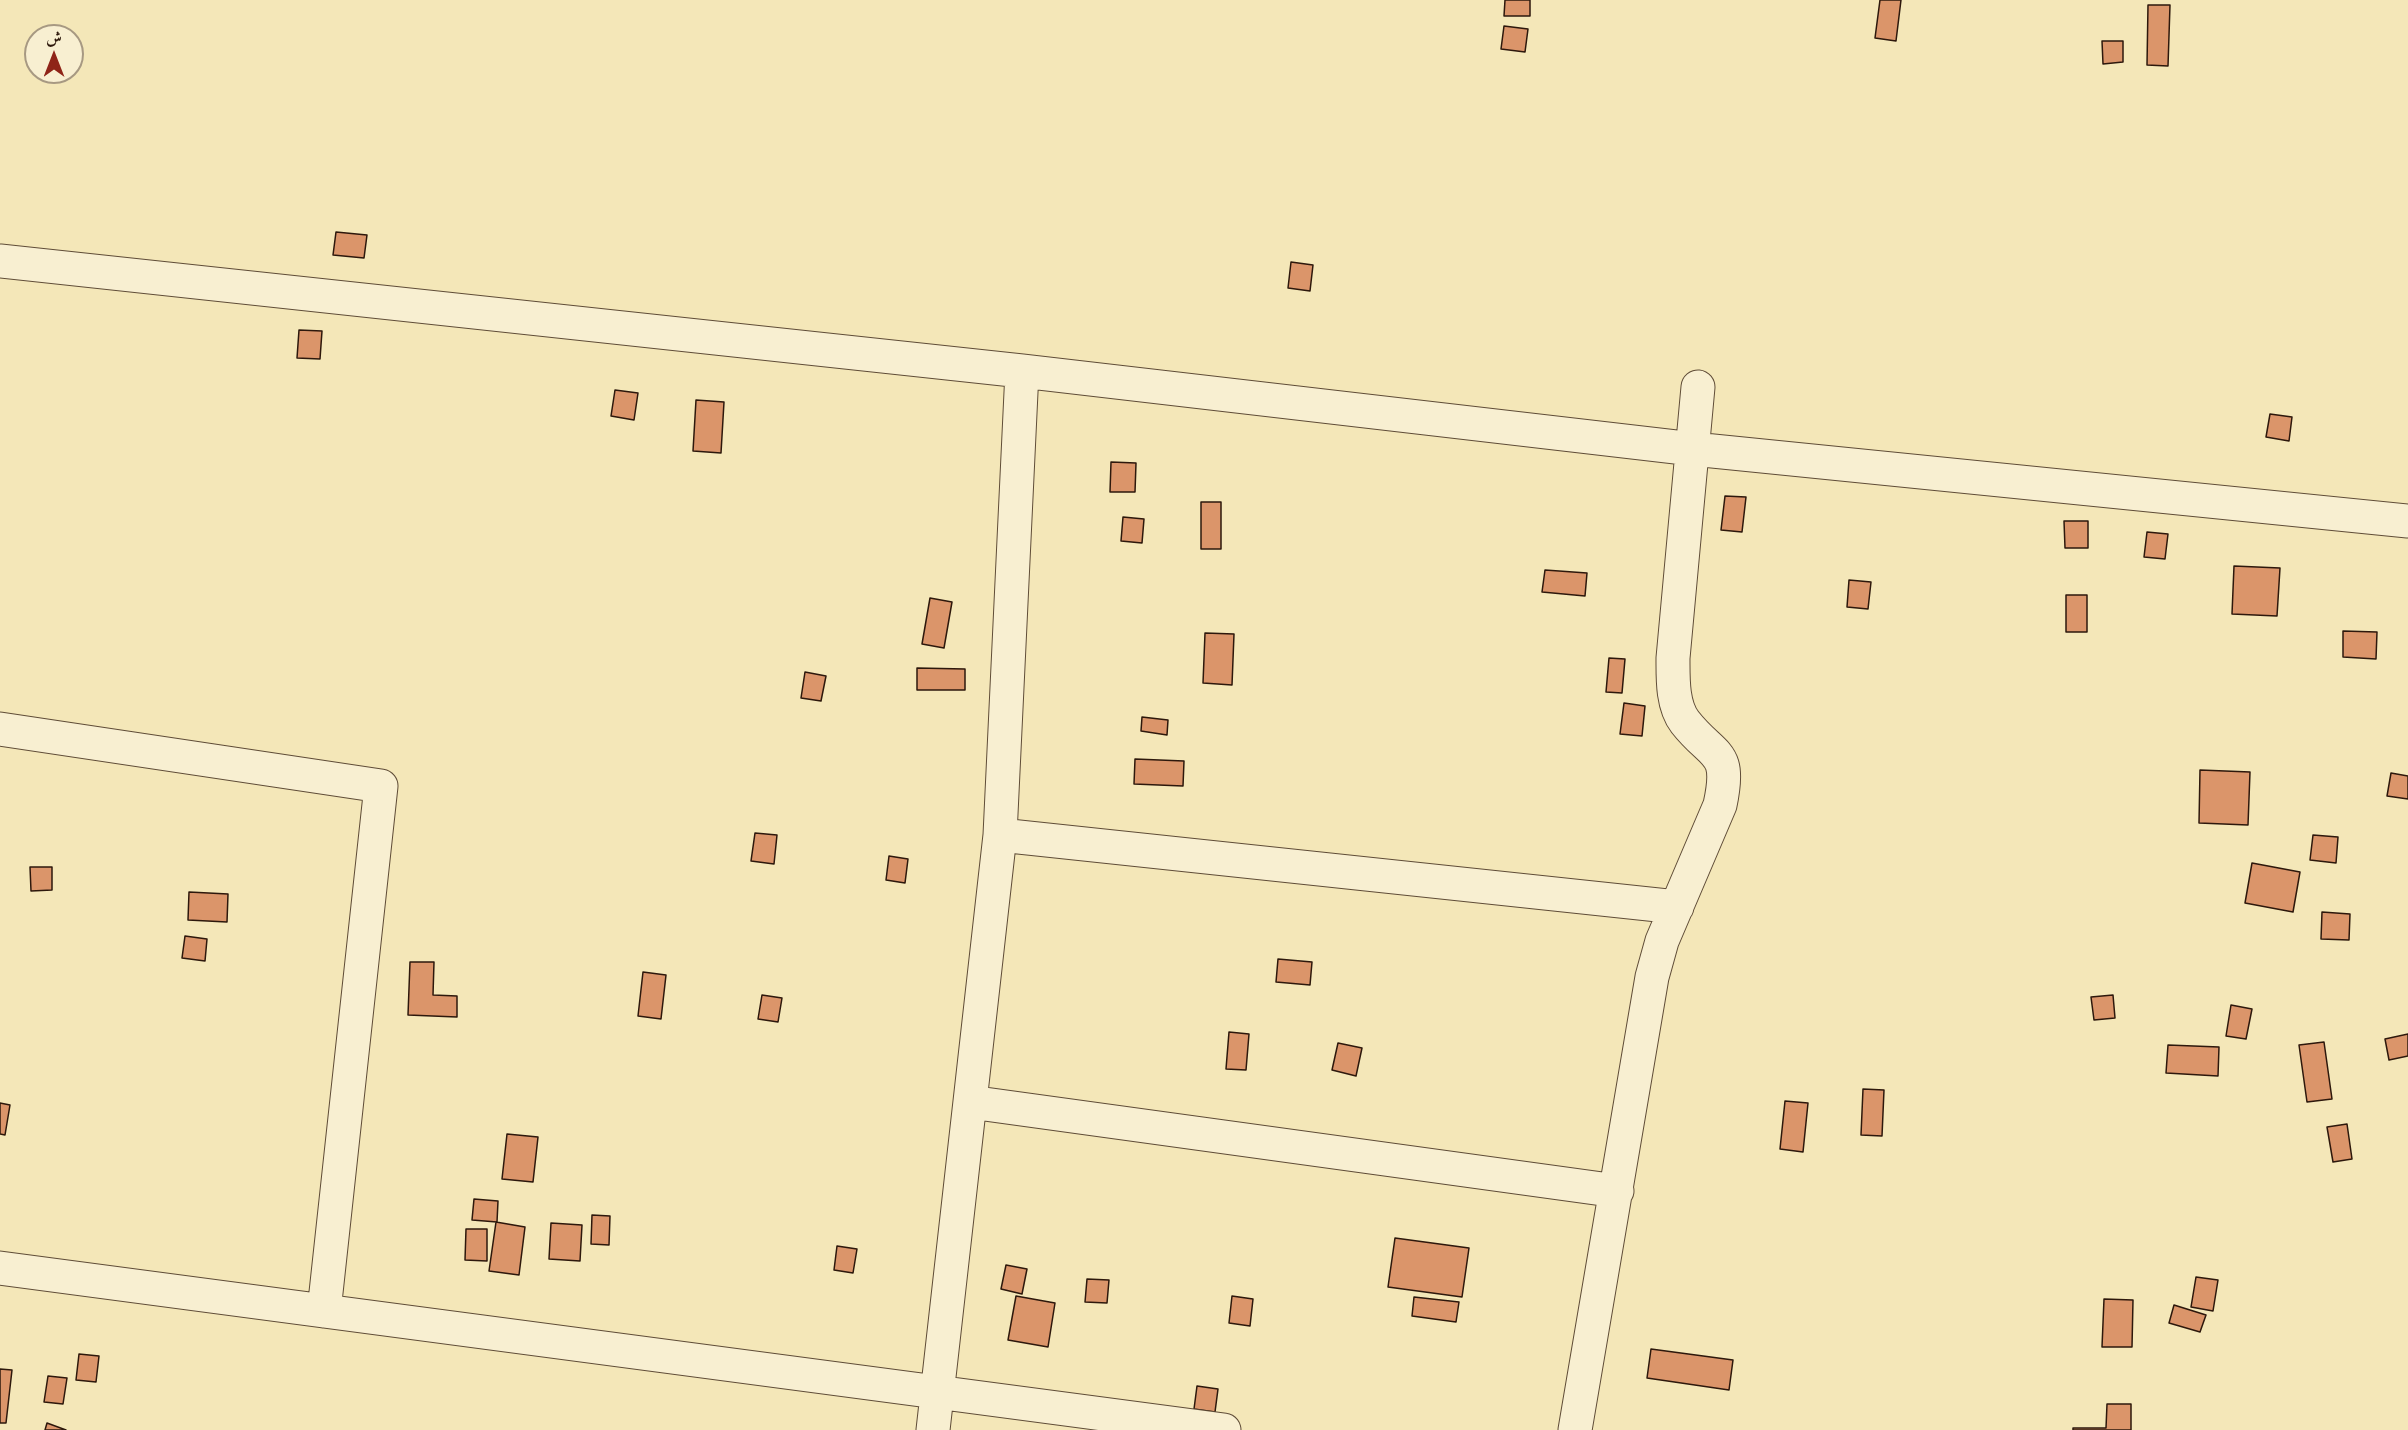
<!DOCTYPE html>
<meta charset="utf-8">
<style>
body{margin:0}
#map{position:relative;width:2408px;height:1430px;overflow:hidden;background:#f4e7b8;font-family:"IM FELL Double Pica",Amiri,serif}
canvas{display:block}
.north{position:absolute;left:24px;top:24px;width:60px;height:60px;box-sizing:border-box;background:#f8efd1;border:2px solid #a79982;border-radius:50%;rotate:0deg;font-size:16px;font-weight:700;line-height:24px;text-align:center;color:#2d180c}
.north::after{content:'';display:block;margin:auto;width:21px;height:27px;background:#8f2418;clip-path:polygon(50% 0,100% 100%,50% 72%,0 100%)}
</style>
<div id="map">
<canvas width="2408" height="1430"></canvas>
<div class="north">ش</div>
</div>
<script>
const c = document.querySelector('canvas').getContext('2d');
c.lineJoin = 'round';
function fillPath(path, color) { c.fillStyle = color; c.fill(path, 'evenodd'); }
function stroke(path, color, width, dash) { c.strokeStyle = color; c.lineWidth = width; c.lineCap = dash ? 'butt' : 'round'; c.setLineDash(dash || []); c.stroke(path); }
const building = new Path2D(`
 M1505 0H1530V16H1504Z
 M1880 0H1901L1896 41 1875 38Z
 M2148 5H2170L2168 66 2147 65Z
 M1504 26 1528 29 1525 52 1501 49Z
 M2102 41H2123V62L2103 64Z
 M336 232 367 235 364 258 333 255Z
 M1291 262 1313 265 1310 291 1288 288Z
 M299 330 322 331 320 359 297 358Z
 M615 390 638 393 634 420 611 416Z
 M696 400 724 402 721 453 693 451Z
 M2270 414 2292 417 2289 441 2266 437Z
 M1111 462 1136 463 1135 492H1110Z
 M1725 496 1746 497 1742 532 1721 530Z
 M1201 502H1221V549H1201Z
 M1123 517 1144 519 1142 543 1121 541Z
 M2064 521H2088V548H2065Z
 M2147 532 2168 534 2165 559 2144 557Z
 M2234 566 2280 568 2277 616 2232 614Z
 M1545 570 1587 573 1585 596 1542 592Z
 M1849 580 1871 582 1868 609 1847 607Z
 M2066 595H2087V632H2066Z
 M930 598 952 602 944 648 922 644Z
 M2343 631 2377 632 2376 659 2343 657Z
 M1205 633 1234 634 1232 685 1203 683Z
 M1609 658 1625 659 1622 693 1606 692Z
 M917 668 965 669V690H917Z
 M805 672 826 676 821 701 801 698Z
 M1624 703 1645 706 1642 736 1620 734Z
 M1142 717 1168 720 1167 735 1141 731Z
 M1135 759 1184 761 1183 786 1134 784Z
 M2200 770 2250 772 2248 825 2199 823Z
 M2391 773 2408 776V799L2387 796Z
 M755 833 777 835 774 864 751 861Z
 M2313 835 2338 837 2336 863 2310 860Z
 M889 856 908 859 905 883 886 880Z
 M2252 863 2300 872 2293 912 2245 903Z
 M30 867H52V890L31 891Z
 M189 892 228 894 227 922 188 920Z
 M2322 912 2350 914 2349 940 2321 939Z
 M185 936 207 939 205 961 182 958Z
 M1278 959 1312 962 1310 985 1276 982Z
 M410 962H434L433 995 457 996V1017L408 1015Z
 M643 972 666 975 661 1019 638 1016Z
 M762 995 782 998 778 1022 758 1019Z
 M2113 995 2115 1018 2094 1020 2091 997Z
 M2231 1005 2252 1009 2246 1039 2226 1036Z
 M1229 1032 1249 1034 1246 1070 1226 1069Z
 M2408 1034V1056L2389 1060 2385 1039Z
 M2324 1042 2332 1099 2307 1102 2299 1045Z
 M1338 1043 1362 1048 1356 1076 1332 1070Z
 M2168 1045 2219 1047 2218 1076 2166 1073Z
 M1863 1089 1884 1090 1882 1136 1861 1135Z
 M1785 1101 1808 1103 1803 1152 1780 1149Z
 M0 1103 10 1105 5 1135 0 1134Z
 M2347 1124 2352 1159 2333 1162 2327 1127Z
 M507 1134 538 1137 533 1182 502 1179Z
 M474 1199 498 1201 497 1222 472 1220Z
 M592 1215 610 1216 609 1245 591 1244Z
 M496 1222 525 1227 519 1275 489 1271Z
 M551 1223 582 1225 580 1261 549 1259Z
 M466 1229H487V1261L465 1260Z
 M1395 1238 1469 1248 1462 1297 1388 1287Z
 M837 1246 857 1249 853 1273 834 1270Z
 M1006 1265 1027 1269 1022 1294 1001 1289Z
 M2196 1277 2218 1280 2213 1311 2191 1307Z
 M1087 1279 1109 1280 1107 1303 1085 1302Z
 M1016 1296 1055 1303 1048 1347 1008 1340Z
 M1232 1296 1253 1299 1250 1326 1229 1323Z
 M1414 1297 1459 1302 1456 1322 1412 1316Z
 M2104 1299 2133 1300 2132 1347H2102Z
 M2174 1305 2206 1315 2200 1332 2169 1323Z
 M1651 1349 1733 1360 1729 1390 1647 1378Z
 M79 1354 99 1356 96 1382 76 1380Z
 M0 1369 12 1370 6 1423H0Z
 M48 1376 67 1378 63 1404 44 1402Z
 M1197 1386 1218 1389 1215 1412 1194 1409Z
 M2107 1404H2131V1430H2073V1428H2106Z
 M47 1423 66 1430H45Z`);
const minor = new Path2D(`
 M0 261 1022 371 1693 449 2408 521
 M0 729 381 786 324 1311
 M1000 835 1677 907
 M970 1102 1617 1191
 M0 1268 1224 1430
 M933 1430 1000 835 1022 371
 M1575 1430 1652 977 1662 941 1720 805C1732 749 1714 759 1685 722 1672 705 1673 678 1673 658L1698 387`);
fillPath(building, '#db956a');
stroke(building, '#2d180c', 1.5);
stroke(minor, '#5f4c37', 35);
stroke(minor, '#f8efd1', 33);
</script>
